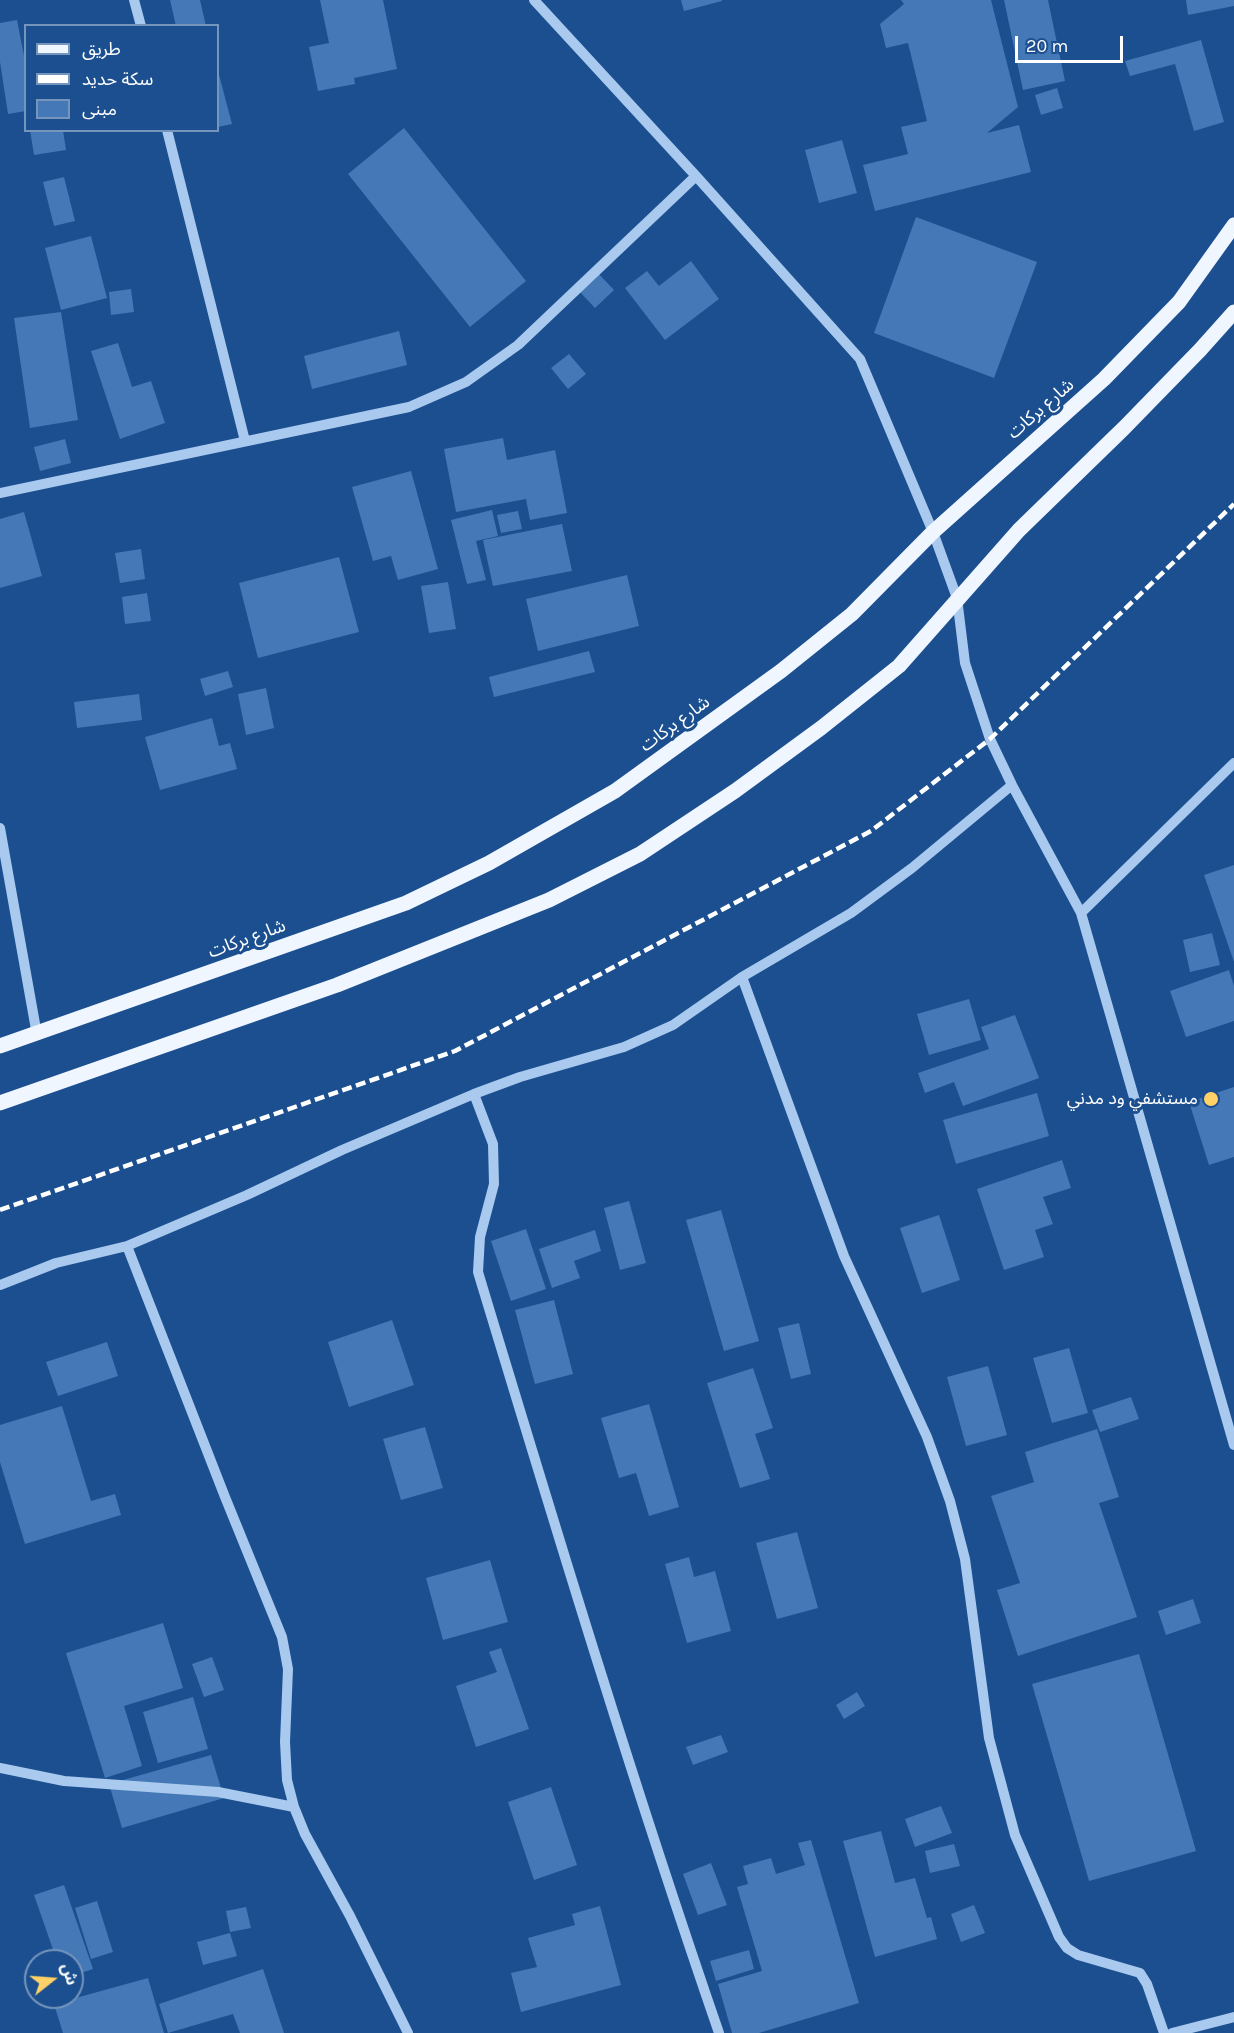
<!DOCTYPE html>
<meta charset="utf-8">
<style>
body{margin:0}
#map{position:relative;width:1234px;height:2033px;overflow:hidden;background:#1b4f8f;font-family:Karla,"Noto Sans Arabic",sans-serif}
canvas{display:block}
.legend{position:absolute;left:24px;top:24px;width:195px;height:108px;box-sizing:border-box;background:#1b4f8f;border:2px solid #7695bc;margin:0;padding:8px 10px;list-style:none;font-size:18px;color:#fff}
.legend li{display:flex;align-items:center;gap:12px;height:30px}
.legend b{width:30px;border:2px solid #7695bc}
.north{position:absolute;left:24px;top:1949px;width:60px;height:60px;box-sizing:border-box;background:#1b4f8f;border:2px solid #7695bc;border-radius:50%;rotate:73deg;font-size:16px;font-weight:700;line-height:24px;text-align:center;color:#fff}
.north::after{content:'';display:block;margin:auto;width:21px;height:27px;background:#ffd166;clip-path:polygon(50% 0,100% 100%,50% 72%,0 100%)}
.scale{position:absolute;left:1015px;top:36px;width:108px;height:27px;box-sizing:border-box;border:3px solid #fff;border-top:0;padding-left:8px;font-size:18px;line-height:21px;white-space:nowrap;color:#fff;-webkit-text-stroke:4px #1b4f8f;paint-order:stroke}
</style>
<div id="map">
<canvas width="1234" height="2033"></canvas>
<ul class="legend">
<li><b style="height:8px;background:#f0f6ff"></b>طريق</li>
<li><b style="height:8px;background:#fff"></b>سكة حديد</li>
<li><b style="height:16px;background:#4478b7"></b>مبنى</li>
</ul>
<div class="north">ش</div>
<div class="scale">20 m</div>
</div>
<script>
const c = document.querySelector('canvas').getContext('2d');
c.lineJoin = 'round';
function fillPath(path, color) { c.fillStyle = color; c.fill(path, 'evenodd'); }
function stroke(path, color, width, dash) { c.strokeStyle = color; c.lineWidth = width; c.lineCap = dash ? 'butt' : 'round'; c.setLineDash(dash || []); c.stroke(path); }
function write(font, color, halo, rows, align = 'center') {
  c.font = font + ' Karla,"Noto Sans Arabic",sans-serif'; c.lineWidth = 6; c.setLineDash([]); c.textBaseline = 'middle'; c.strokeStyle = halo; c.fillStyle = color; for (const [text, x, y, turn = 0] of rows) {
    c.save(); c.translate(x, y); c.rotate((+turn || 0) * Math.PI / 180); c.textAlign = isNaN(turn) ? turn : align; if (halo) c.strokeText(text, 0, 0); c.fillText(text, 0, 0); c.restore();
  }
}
const building = new Path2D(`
 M170 0H200L206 26H176Z
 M320 0H383L397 69 354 78 355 84 318 91 309 47 329 43Z
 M681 0H722V1L684 11Z
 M901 0H991L1018 107 987 133 1019 125 1031 172 875 211 863 165 908 154 901 127 927 121 908 43 886 48 880 24 904 4Z
 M1004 0H1048L1065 81 1023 90Z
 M1186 0H1234V6L1188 15Z
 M17 20 26 66V111L8 114 0 62V23Z
 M1201 40 1224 122 1194 131 1175 64 1130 76 1125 61Z
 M218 71 232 124 218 127Z
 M1057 88 1063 108 1041 115 1035 95Z
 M404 128 526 281 470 327 348 174Z
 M30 130H63L66 150 34 155Z
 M842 140 857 193 819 203 805 150Z
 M64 177 75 221 54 226 43 182Z
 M916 217 1037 262 994 378 874 333Z
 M91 236 107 298 61 310 45 248Z
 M691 261 719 299 665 340 625 288 647 271 659 286Z
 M598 273 614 290 595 308 579 291Z
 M131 289 134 312 111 315 109 292Z
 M61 312 78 420 30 428 14 318Z
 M399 331 407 365 312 389 304 356Z
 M118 343 132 387 151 381 165 423 120 439 91 351Z
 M569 354 586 374 568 389 551 368Z
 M503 438 507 460 555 450 567 513 530 520 526 499 456 512 444 449Z
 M65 439 71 463 40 471 34 447Z
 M411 471 438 569 398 580 391 556 373 561 352 487Z
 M492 510 498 536 476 541 486 580 467 584 451 520Z
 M518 511 522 529 501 533 497 515Z
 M24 512 42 576 0 588V519Z
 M562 524 572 571 493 586 483 540Z
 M141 549 145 579 120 583 115 553Z
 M339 557 359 632 258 658 239 583Z
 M627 575 639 626 538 651 526 599Z
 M448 582 456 629 429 633 421 586Z
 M147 593 151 621 125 624 122 597Z
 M589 651 595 672 494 697 489 677Z
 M228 671 233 687 205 696 200 679Z
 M266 688 274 728 246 735 238 694Z
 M139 694 142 720 77 728 74 702Z
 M212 718 219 746 230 743 237 769 160 790 145 737Z
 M1234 865V962L1204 875Z
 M1212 933 1220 965 1190 972 1183 940Z
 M1229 970 1234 986V1021L1186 1037 1170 991Z
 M969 999 981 1040 929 1055 917 1014Z
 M1015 1015 1039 1078 963 1106 954 1082 925 1093 918 1073 989 1049 981 1027Z
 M1234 1087V1157L1209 1165 1189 1102Z
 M1037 1093 1049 1136 956 1164 943 1120Z
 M1062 1160 1071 1188 1043 1197 1053 1224 1035 1230 1044 1257 1004 1270 977 1189Z
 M629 1201 646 1263 620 1270 604 1208Z
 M721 1210 759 1341 724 1351 686 1220Z
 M939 1215 960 1280 922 1293 900 1228Z
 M526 1229 546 1289 511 1301 491 1241Z
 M595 1230 601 1251 574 1261 580 1278 552 1288 539 1249Z
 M554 1300 573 1374 535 1384 515 1310Z
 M392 1320 414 1385 349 1407 328 1342Z
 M799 1323 811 1374 791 1379 778 1328Z
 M107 1342 118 1376 58 1396 46 1362Z
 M1069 1348 1088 1413 1052 1423 1033 1358Z
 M988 1366 1007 1435 966 1446 947 1377Z
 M753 1368 773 1428 755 1434 770 1479 740 1488 707 1383Z
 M1131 1397 1139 1419 1100 1432 1092 1410Z
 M649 1404 679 1507 649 1516 636 1473 619 1478 601 1418Z
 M62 1406 91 1501 115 1494 121 1515 25 1544 0 1462V1425Z
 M425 1427 443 1488 401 1500 383 1439Z
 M1097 1429 1119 1497 1099 1503 1137 1617 1018 1656 997 1590 1020 1583 991 1496 1034 1482 1025 1452Z
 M797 1532 818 1608 777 1619 756 1543Z
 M689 1557 694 1577 715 1571 731 1631 687 1643 665 1564Z
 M490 1560 508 1622 443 1640 426 1578Z
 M1193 1599 1201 1623 1166 1635 1158 1611Z
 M163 1623 183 1688 124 1706 142 1766 105 1778 66 1653Z
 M501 1648 529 1729 476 1747 456 1686 497 1672 489 1652Z
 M1139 1654 1196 1851 1089 1881 1032 1684Z
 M212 1657 224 1690 204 1697 192 1664Z
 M857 1692 865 1706 844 1719 836 1705Z
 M193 1697 208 1749 158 1763 143 1712Z
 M721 1735 728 1752 693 1765 686 1747Z
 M211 1755 224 1798 122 1828 109 1784Z
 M551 1787 577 1865 534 1880 508 1802Z
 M941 1806 952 1833 915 1847 905 1819Z
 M881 1831 895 1883 915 1878 927 1918 931 1917 937 1939 875 1957 843 1841Z
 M811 1840 859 2003 759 2033H732L718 1984 762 1971 737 1887 748 1884 743 1866 771 1858 776 1874 805 1865 798 1843Z
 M954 1844 960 1866 930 1873 925 1851Z
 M711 1863 727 1905 698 1915 683 1874Z
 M64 1885 93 1969 72 1976V1961H57L34 1895Z
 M97 1901 113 1952 91 1959 75 1908Z
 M974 1905 985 1933 961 1942 951 1914Z
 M600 1906 621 1985 521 2012 511 1973 537 1967 528 1938 575 1925 572 1914Z
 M246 1907 251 1928 230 1932 226 1911Z
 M230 1933 237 1956 203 1965 197 1942Z
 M749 1950 754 1969 716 1981 710 1961Z
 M263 1969 284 2033H240L233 2014 168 2033 159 2004Z
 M148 1978 164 2033H63L54 2004Z`);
const minor = new Path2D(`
 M134 0 141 26
 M534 0 696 176 860 359 933 532 957 598 965 663 990 739 1012 785 1081 913 1234 1445
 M167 130 245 441
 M0 493 409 407 466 382 518 345 696 176
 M0 828 37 1035
 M1081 913 1234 763
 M742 977 844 1256 927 1437 950 1501 965 1559 989 1738 1015 1835 1059 1937 1067 1948 1078 1955 1140 1973 1147 1984 1164 2033
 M474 1094 493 1144 494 1184 480 1237 478 1272C555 1526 632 1781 719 2033
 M127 1246 225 1497 282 1637 288 1669 285 1742 287 1780 294 1807 305 1834 350 1916 408 2033
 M0 1285 56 1263 127 1246 247 1195 342 1150 474 1094 520 1077 624 1047 673 1025 742 977 851 913 912 868 1012 785
 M0 1768 64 1781 218 1792 294 1807
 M1172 2033 1234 2017`);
const major = new Path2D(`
 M0 1046 406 903 489 863 615 791 781 671 852 614 933 532 1104 379 1179 302 1234 225
 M0 1103 337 985 549 900 640 854 735 791 821 728 899 666 1019 530 1124 428 1200 350 1234 312`);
const rail = new Path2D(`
 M0 1210 455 1051 871 831 990 739 1234 504`);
const markers = [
 [1211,1099,8,"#ffd166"]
];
const streetNames = [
 ["شارع بركات",1041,409,-41],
 ["شارع بركات",675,724,-36],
 ["شارع بركات",247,939,-20]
];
const poiNames = [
 ["مستشفي ود مدني",1198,1099]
];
fillPath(building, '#4478b7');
stroke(minor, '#a9c9ee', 10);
stroke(major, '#f0f6ff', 15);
stroke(rail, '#fff', 4.5, [10, 4.5]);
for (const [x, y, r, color] of markers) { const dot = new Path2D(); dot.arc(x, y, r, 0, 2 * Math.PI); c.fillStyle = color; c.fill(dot); stroke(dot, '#1b4f8f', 2); }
write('18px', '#fff', '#1b4f8f', streetNames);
write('18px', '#fff', '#1b4f8f', poiNames, 'right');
</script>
